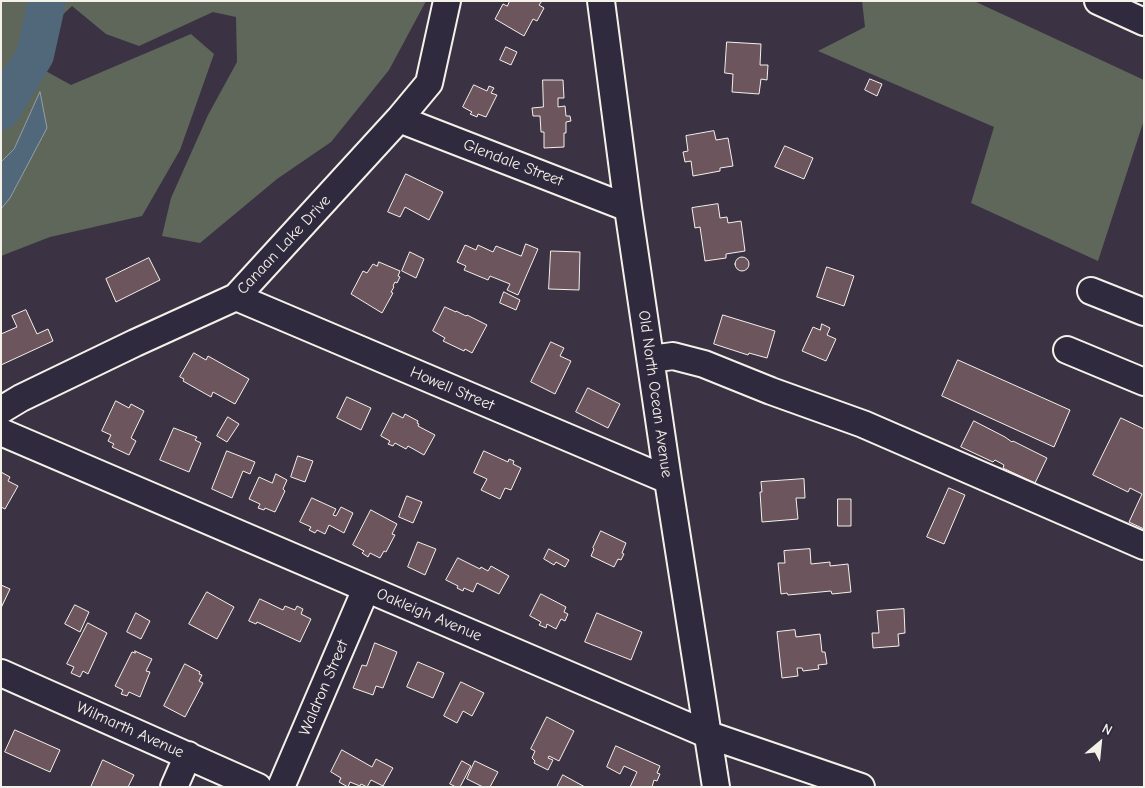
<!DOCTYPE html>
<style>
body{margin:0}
#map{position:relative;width:1145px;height:788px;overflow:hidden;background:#3b3344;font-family:"Comic Neue",sans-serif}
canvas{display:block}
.frame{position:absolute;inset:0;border:2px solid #f4f1e8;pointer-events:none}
.north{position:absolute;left:1075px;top:718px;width:50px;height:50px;-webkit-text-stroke:4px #2f2a3d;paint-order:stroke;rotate:28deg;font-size:14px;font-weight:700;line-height:20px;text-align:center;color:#f4f1e8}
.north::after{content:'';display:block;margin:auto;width:18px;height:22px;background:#f4f1e8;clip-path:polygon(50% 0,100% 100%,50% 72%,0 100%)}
</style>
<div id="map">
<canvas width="1145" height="788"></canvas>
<div class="frame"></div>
<div class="north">N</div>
</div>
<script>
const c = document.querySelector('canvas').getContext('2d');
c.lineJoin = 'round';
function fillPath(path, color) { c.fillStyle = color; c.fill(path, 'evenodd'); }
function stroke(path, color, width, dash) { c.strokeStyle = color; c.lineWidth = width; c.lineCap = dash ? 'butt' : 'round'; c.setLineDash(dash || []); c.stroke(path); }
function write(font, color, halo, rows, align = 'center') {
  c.font = font + ' "Comic Neue",sans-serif'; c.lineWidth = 5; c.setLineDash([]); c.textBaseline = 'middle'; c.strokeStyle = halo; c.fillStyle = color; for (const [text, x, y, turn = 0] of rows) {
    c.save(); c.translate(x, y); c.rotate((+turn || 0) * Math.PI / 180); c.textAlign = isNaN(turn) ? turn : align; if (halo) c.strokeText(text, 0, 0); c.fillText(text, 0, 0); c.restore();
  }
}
const green = new Path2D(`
 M1 1H426L389 70 331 142 277 179 200 243 162 236 171 198 208 115 237 62 236 17 213 12 139 46 106 34 72 6 22 53 1 77Z
 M862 1H974L1144 80V120L1098 261 971 203 994 127 818 51 865 27Z
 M191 34 214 54 180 150 142 216 50 237 1 256V113L42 69 71 85Z`);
const water = new Path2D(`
 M40 92 47 128 10 198 1 209V162L14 149Z`);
const river = new Path2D(`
 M1 111 35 55 47 1`);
const building = new Path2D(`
 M510 1H542L539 5 544 8 537 21 533 19 524 36 495 19 503 4 507 6Z
 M727 42 761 44 760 65H768L767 80 761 79 759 94 732 92 733 74 725 73Z
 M506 47 517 52 511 65 500 60Z
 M870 79 882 84 877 96 865 90Z
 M543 80H563L564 98H558V107L565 106 566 116H570L571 121 566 122V133H564V147L544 148V132H541L540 116H533L532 108 543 107Z
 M474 85 487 91 489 86 494 88 491 93 497 95 486 117 478 114 477 117 470 114 472 112 463 107Z
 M714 131 716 140 728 138 733 166 720 168V171L693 176 691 161 685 162 683 152 688 151 686 136Z
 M785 146 813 158 804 179 775 167Z
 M406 174 443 192 429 220 405 207 400 217 388 212Z
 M718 204 720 218 727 217 728 223 741 221 745 251 726 254V258L705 261 700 227 695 228 692 208Z
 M526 244 538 249 518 295 507 290 510 284 490 276 488 280 464 270 466 266 457 262 465 245 476 250 478 245 493 252 496 246 521 256Z
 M551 251 580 252 579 290 549 289Z
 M410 252 424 259 416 278 402 271Z
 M735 264a7 7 0 1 1 14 0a7 7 0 1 1-14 0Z
 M149 258 160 280 116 302 106 279Z
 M379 262 400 271 398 276 400 277 397 283 395 282 393 286 394 287 391 292 393 293 382 313 351 294 363 271 367 273 373 264 377 266Z
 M827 267 854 276 844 306 817 297Z
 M504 292 520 300 516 310 500 303Z
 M445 307 456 312V311L466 316 467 315 487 325 472 353 465 349 464 351 443 341 445 338 433 331Z
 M26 310 37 334 48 329 53 341 1 365V334L17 327 12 316Z
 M723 315 775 331 767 358 749 353 748 355 714 344Z
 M822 324 830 328 827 335 836 339 826 361 802 351 813 327 820 330Z
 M551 342 564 348 560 356 571 361 555 394 531 382Z
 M194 353 206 360 208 356 249 379 235 404 213 392 211 397 183 381 184 379 180 377Z
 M958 360 1070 410 1054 447 942 396Z
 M588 388 620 404 608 428 576 412Z
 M347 397 371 408 361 430 337 418Z
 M116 401 129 408 131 404 144 411 131 438 136 441 129 455 112 447 114 444 108 441 111 435 102 431Z
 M393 413 403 418 405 414 418 421 417 423 419 424 418 426 435 435 424 455 408 446 406 449 395 443 393 446 388 444 390 441 381 436Z
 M228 417 239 424 227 442 217 436Z
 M1121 418 1144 429V529L1129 522 1142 494 1130 488 1128 492 1093 475Z
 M974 421 1005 437 1012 442 1013 441 1047 458 1035 483 1003 468 1004 465 995 460 993 462 961 447Z
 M174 428 197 437 195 440 201 443 189 472 160 460Z
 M227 451 255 462 250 474 243 471 232 498 212 489Z
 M484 451 508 462 509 459 514 461 513 464 521 468 511 490 505 488 500 499 481 490 487 479 474 473Z
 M298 456 313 461 305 482 291 477Z
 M1 472 10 477 8 481 18 486 5 509 1 507Z
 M276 474 287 480 283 489 285 491 275 512 265 508 264 510 258 508 260 504 249 499 259 477 272 483Z
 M804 479 805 498H796L798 519 762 522 760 492H762L761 482Z
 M949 488 965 495 944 544 927 537Z
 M407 496 422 502 413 523 399 517Z
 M312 498 336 509 333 515 336 516 341 507 353 513 344 533 329 525 325 534 317 530 315 533 309 530 311 527 300 522Z
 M838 499H851V526H838Z
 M371 510 397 524 392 534 395 535 386 552 384 551 380 558 370 553 368 557 362 553 364 551 353 545Z
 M601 531 626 543 622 553 624 554 621 560 618 559 614 567 591 556 594 549 593 548Z
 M418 542 436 549 425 575 408 567Z
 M549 549 569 560 565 567 556 562 554 565 544 559Z
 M810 549 811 564 830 562V566L848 564 851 592 832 594 831 591 788 595 787 593 781 594 778 563H785L784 551Z
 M458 558 480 569 481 567 488 571 491 566 509 576 499 594 477 583 473 592 464 588 463 591 457 588 458 586 446 580Z
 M1 585 10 589 1 608Z
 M207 592 234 607 217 639 189 624Z
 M541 594 566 607 564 612 568 614 565 621 561 619 556 629 547 624 546 628 539 625 541 622 530 616Z
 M260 599 283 610 285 606 295 610 297 606 303 609 301 614 311 619 300 642 257 622 256 624 249 621Z
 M75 605 89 612 80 632 65 624Z
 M904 609 905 633 898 634 899 646 873 648 872 633H879L877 611Z
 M136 613 150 621 141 639 127 632Z
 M597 613 642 632 631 660 585 642Z
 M88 623 107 633 88 674 83 671 80 677 71 673 74 667 67 664Z
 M795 630 796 637 820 634 822 652H825L827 664 818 665 819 669 803 671 802 668H797L798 676 782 678 777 632Z
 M375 643 397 652 383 688 376 686 373 695 353 688 362 665 366 666Z
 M135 651 152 659 146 671 150 672 140 697 129 692 127 696 121 694 123 690 115 686 132 652 135 653Z
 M418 662 444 673 433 698 407 687Z
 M185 664 200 672 199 674 202 675 199 681 203 683 185 717 164 706Z
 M461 682 484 693 472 716 463 711 457 723 444 716Z
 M547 717 574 731 559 761 549 756 548 758 553 760 548 770 534 763 535 761 532 758 535 751 531 749Z
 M15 730 60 750 50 772 5 752Z
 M616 746 660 766 657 773 660 774 657 781 654 780 652 787H630L637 772 624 766 620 774 607 767Z
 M342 750 372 767 376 759 393 768 383 786 371 780 367 787 361 784 360 786 350 782 348 787 339 782 341 778 331 772Z
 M103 760 134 775 128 787H91Z
 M462 761 471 766 460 787H456L450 784Z
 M475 761 498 772 490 787H483L467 779Z
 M563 775 585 787H557Z`);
const minor = new Path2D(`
 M601 1 628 208 668 480 716 787
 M1098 1 1144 22
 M399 119 628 208
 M1091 291 1144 312
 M236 297 668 480
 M1067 350 1144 382
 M651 359 673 356 704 364 771 391 863 424 1144 546
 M1 410 21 398 135 343 236 297 399 119 429 83 447 1
 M1 432 709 735 861 787
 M1 673 258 787
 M174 787 188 755
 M281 787 366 589`);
const streetNames = [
 ["Glendale Street",513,163,21],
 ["Canaan Lake Drive",284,245,-47],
 ["Howell Street",452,389,23],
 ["Old North Ocean Avenue",655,394,82],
 ["Oakleigh Avenue",429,615,23],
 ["Waldron Street",324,688,-67],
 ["Wilmarth Avenue",130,730,24]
];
fillPath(green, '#5f675a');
fillPath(water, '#50687a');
stroke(water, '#929fa6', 1);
stroke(river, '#50687a', 38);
fillPath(building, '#6d555e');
stroke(building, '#f4f1e8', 1);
stroke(minor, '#f4f1e8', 30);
stroke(minor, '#2f2a3d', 26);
write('16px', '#f4f1e8', '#2f2a3d', streetNames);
</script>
